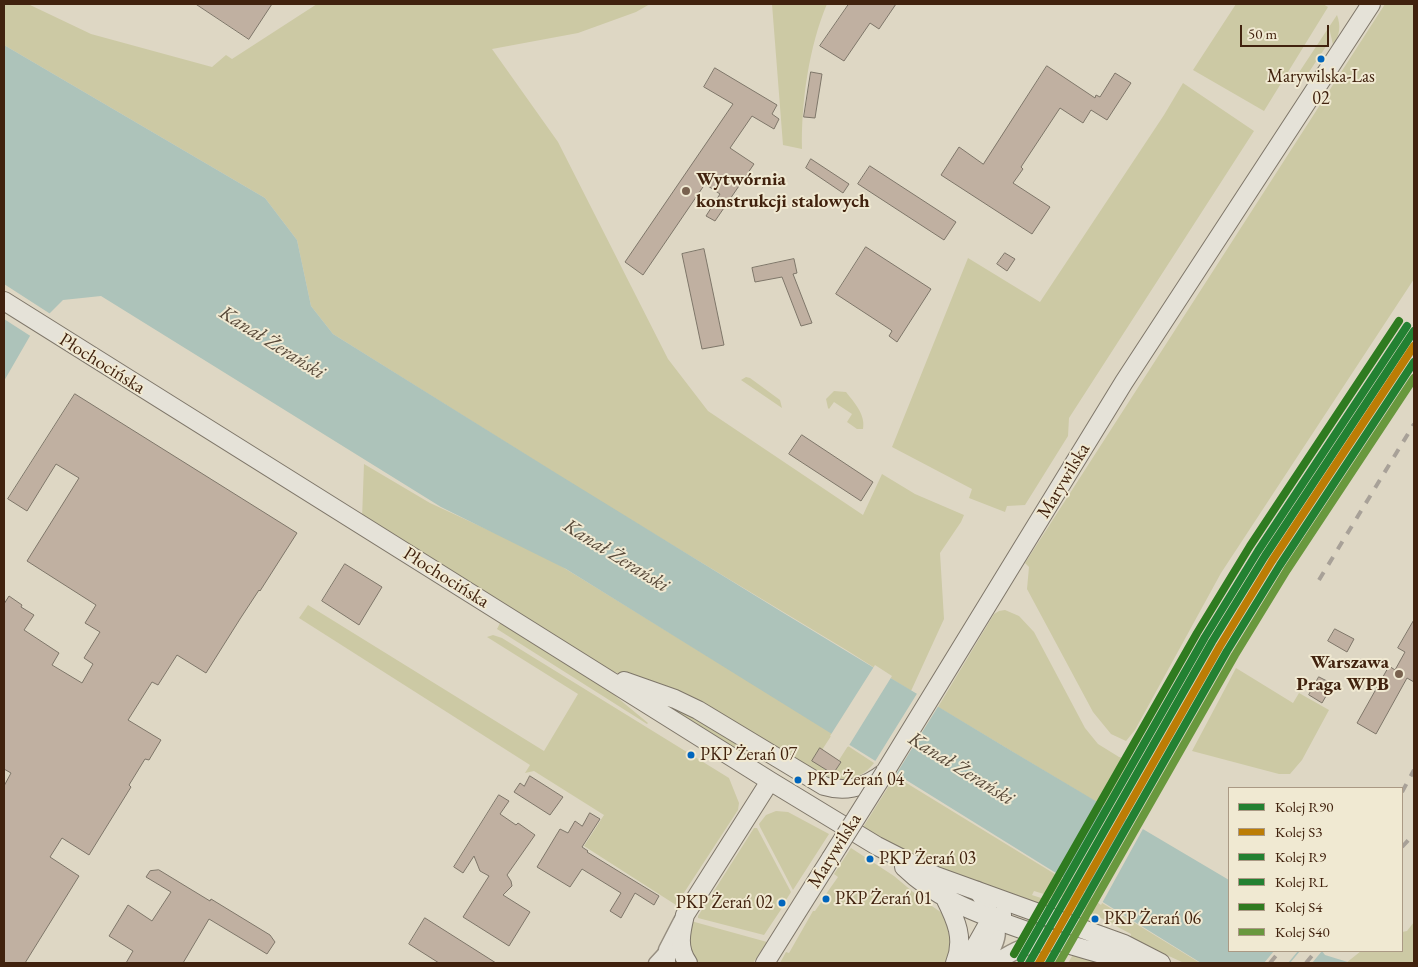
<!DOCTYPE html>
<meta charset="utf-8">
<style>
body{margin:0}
#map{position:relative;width:1418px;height:967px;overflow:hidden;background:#ded7c4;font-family:"EB Garamond",serif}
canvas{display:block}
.frame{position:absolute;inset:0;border:5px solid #41220e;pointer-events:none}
.legend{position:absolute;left:1228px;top:787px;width:175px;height:165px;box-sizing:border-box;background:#f0e9d2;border:1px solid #aa9984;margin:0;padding:6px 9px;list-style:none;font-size:15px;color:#41220e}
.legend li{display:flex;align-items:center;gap:10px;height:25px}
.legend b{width:25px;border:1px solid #aa9984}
.scale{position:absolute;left:1240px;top:25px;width:89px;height:22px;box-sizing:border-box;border:2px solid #41220e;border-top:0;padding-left:6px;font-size:15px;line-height:18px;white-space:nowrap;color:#41220e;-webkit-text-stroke:4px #f0e9d2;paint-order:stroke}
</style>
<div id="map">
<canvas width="1418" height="967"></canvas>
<div class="frame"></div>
<ul class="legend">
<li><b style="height:6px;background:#238132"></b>Kolej R90</li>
<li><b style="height:6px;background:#bc7d05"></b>Kolej S3</li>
<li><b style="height:6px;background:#238132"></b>Kolej R9</li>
<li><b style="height:6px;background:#238132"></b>Kolej RL</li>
<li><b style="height:6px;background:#2f7b20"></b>Kolej S4</li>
<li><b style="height:6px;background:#69983e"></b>Kolej S40</li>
</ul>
<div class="scale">50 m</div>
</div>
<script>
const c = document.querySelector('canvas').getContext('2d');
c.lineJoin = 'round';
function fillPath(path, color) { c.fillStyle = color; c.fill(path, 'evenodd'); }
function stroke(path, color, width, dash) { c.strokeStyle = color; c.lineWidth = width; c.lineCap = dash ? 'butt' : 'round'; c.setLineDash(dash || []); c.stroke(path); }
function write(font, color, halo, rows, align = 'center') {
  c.font = font + ' "EB Garamond",serif'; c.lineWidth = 4; c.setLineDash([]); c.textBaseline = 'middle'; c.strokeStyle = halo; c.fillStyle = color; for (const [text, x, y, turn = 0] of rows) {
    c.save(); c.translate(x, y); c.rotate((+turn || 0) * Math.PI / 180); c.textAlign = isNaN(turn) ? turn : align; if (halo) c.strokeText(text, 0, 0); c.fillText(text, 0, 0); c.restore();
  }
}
const green = new Path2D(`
 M4 4H28L91 34 212 67 226 55 232 59 317 4H650L636 12 578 33 492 49 558 142 668 359 708 411 863 515 882 474 915 494 964 515 961 522 940 553 944 619 911 691 848 651 601 502 333 334 311 306 297 240 265 198 4 45Z
 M772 4H827C809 46 801 103 802 149L783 145Z
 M1236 4H1323L1328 7 1264 111 1193 70Z
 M1385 4H1414V279L1221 573 1135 730 1126 741 1111 734 1093 712 1027 589 1029 567 1025 563Z
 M1337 15C1341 26 1340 35 1333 45L1329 27Z
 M1327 30 1329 42 1307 75 1296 77Z
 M1183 83 1254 131 1069 418 1068 436 1025 505 1007 506 1005 512 969 498 972 489 892 447 968 258 1040 302 1164 115Z
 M746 377 750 378 780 400 782 408 741 380Z
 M834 391 846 392C854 402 866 415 863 429H857L847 422 852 414 834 402 829 409 828 408 826 399Z
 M364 464 430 503 523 546 525 544 833 733 822 750 833 773 841 762 839 760 848 746 874 763C864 777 848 781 832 779L830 782 667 691 604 668 362 519Z
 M308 605 544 751 578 694 487 637 493 635 502 638 729 778 739 803 738 810 676 905 584 846 604 815 534 771 525 773 530 765 299 618Z
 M1005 610 1019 616 1034 632 1085 728 1098 744 1119 757 1135 761 1108 809 938 707 994 614 999 611Z
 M500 623H505L607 689 648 723 647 724 497 629Z
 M1236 668 1293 703 1299 693 1329 710 1302 760 1290 774H1279L1192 751Z
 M660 702 684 708 781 767 756 757 744 749 741 753Z
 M895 776 1200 963H1184L1130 938 1131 934 1056 894 1054 897 1034 891 1032 895 1056 903 1051 911 973 886 862 829Z
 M776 811 788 812 829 834 793 890 760 827 759 824 766 815Z
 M754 828H757L791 892 786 900 782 898 778 905 782 908 764 935 698 918V916Z
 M851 848 894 876 919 897 952 920 950 963H780L786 952 789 953 813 911H815L822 901 825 903 830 897 826 894 838 877 834 874Z
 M691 921 767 942 753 963H696L686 937Z
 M1414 922V963H1346L1361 951H1402V932L1407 931Z
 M1075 951 1113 963H1068Z`);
const water = new Path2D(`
 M4 45 265 198 297 240 311 306 333 334C630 520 928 703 1229 880V951H1322L1325 955 1351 963H1201L566 569 441 507 101 296 63 300 34 329 4 381Z`);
const pier = new Path2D(`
 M4 284 52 315 36 331 32 337 4 319Z
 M875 665 892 676 848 747 830 736Z
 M918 692 939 705 895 776 874 763Z
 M1110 807 1121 814 1078 890 1067 883Z
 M1133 821 1144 827 1101 905 1090 897Z
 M1274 951H1298L1288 963H1264Z
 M1300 951H1322L1312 963H1290Z`);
const building = new Path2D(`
 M196 4H272L249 39Z
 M849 4H896L879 29 870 23 844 61 820 46Z
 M1047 66 1095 98 1096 95 1100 97 1115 73 1131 83 1107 120 1091 110 1083 123 1060 108 1021 167 1023 169 1013 183 1050 207 1032 234 941 175 959 147 983 164Z
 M715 68 777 105 772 114 779 119 774 129 752 116 730 148 754 164 715 221 706 216 720 194 705 184 643 275 625 262 733 104 704 87Z
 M811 72 822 74 815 118 804 117Z
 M811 159 849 184 843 193 806 168Z
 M870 166 956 222 944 240 858 184Z
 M866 247 931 289 897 342 889 336 892 331 891 330 836 294Z
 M704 249 724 345 702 349 682 254Z
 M1005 253 1015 259 1007 271 997 264Z
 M794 259 797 273 793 274 812 323 801 326 782 277 755 282 752 268Z
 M75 394 297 533 260 591 259 590 240 619 206 673 177 655 158 685 152 682 128 720 161 740 149 760 145 759 129 785 131 787 89 855 62 838 50 857 79 876 25 963H4V786L11 773 4 769V604L9 596 22 605 21 607 34 615 24 630 59 653 52 665 82 683 93 664 84 658 100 632 85 623 96 605 27 561 79 478 56 464 27 511 8 499Z
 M802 435 873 482 861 501 789 454Z
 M345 564 382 587 359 625 322 601Z
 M1414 620V682L1407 678 1376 734 1357 723 1389 666 1395 670 1405 652 1398 648Z
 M1335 629 1354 639 1347 652 1328 641Z
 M1319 677 1333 684 1322 703 1309 695Z
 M820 748 841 762 833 774 812 761Z
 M530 776 563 797 550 815 514 792 520 783 524 786Z
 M499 795 509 801 500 814 516 825 518 823 535 835 507 875 511 881 512 886 503 895 530 912 509 946 463 917 489 876 480 871 474 856 463 873 454 867Z
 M590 813 600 819 582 847 588 851 587 852 659 896 654 905 635 893 621 918 610 911 621 893 582 869 570 887 537 867 560 829 568 833 575 821 582 826Z
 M159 870 210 901 211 899 270 935 275 942 267 954 209 919 183 963H126L133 951 109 936 128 905 152 921 171 892 146 877 150 871Z
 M425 918 496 963H439L409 944Z`);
const minor = new Path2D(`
 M655 963 667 950`);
const tertiary = new Path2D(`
 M977 890C995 922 1008 929 983 963
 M667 963V950L682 921
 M995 963C1016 949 1030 943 1055 942`);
const secondary = new Path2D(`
 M4 301 770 781 877 846 936 876 1124 944 1161 963
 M624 681 675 699 698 710 824 786C847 793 866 787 885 772L1124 382 1371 4
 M904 867C935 897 971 911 1010 925 1051 940 1093 952 1135 963
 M945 898C956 920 965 939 955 963
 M688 963C677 948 681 932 685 915L770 781
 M765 963 831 858
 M966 963 988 924 1002 915`);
const rail = new Path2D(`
 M1319 580 1414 424
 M1402 792 1414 770
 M1402 847 1414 834
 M1270 963 1280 951
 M1306 963 1316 951`);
const secondaryBridge = new Path2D(`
 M831 858 885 772`);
const rail1 = new Path2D(`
 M1029 963 1212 642 1265 556 1414 331`);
const rail2 = new Path2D(`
 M1039 963 1220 646 1272 561 1414 346`);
const rail3 = new Path2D(`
 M1021 959 1205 637 1258 551 1407 326`);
const rail4 = new Path2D(`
 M1049 963 1227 651 1280 565 1414 362`);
const rail5 = new Path2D(`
 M1014 954 1197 633 1250 546 1399 321`);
const rail6 = new Path2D(`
 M1059 963 1235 655 1287 570 1414 378`);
const markers = [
 [1321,59,4.5,"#0065bd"],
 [686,191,5,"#78614e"],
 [1399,674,5,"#78614e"],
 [691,755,4.5,"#0065bd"],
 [798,780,4.5,"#0065bd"],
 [870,859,4.5,"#0065bd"],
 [826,899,4.5,"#0065bd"],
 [782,903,4.5,"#0065bd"],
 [1095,919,4.5,"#0065bd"]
];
const busNames = [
 ["Marywilska-Las",1321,77,"center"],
 ["02",1321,99,"center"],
 ["PKP Żerań 07",700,755],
 ["PKP Żerań 04",807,780],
 ["PKP Żerań 03",879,859],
 ["PKP Żerań 01",835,899],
 ["PKP Żerań 02",773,903,"right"],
 ["PKP Żerań 06",1104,919]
];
const poiNames = [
 ["Wytwórnia",696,180],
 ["konstrukcji stalowych",696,202],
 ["Warszawa",1389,663,"right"],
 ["Praga WPB",1389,685,"right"]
];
const streetNames = [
 ["Płochocińska",102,364,32],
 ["Marywilska",1064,481,-59],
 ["Płochocińska",446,578,32],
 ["Marywilska",835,851,-58]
];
const waterNames = [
 ["Kanał Żerański",272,343,32],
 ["Kanał Żerański",616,556,32],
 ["Kanał Żerański",961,769,32]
];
fillPath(green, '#ccc9a4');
fillPath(water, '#adc3ba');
fillPath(pier, '#ded7c4');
fillPath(building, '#c0b0a1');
stroke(building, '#7e7669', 1);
stroke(minor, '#968e80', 15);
stroke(tertiary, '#968e80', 19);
stroke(secondary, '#7e7669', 20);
stroke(minor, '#e5e2d8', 12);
stroke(tertiary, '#e5e2d8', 16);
stroke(secondary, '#e5e2d8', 18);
stroke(rail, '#a8a198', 4, [9, 9]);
stroke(secondaryBridge, '#7e7669', 20, []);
stroke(secondaryBridge, '#e5e2d8', 18);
stroke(rail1, '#238132', 8);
stroke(rail2, '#bc7d05', 8);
stroke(rail3, '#238132', 8);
stroke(rail4, '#238132', 8);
stroke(rail5, '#2f7b20', 8);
stroke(rail6, '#69983e', 8);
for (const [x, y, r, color] of markers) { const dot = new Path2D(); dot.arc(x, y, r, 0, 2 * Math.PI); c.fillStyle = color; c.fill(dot); stroke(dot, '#f0e9d2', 2); }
write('18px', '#41220e', '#f0e9d2', busNames, 'left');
write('bold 19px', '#41220e', '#f0e9d2', poiNames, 'left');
write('19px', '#41220e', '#f0e9d2', streetNames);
write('italic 20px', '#574838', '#f0e9d2', waterNames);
</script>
